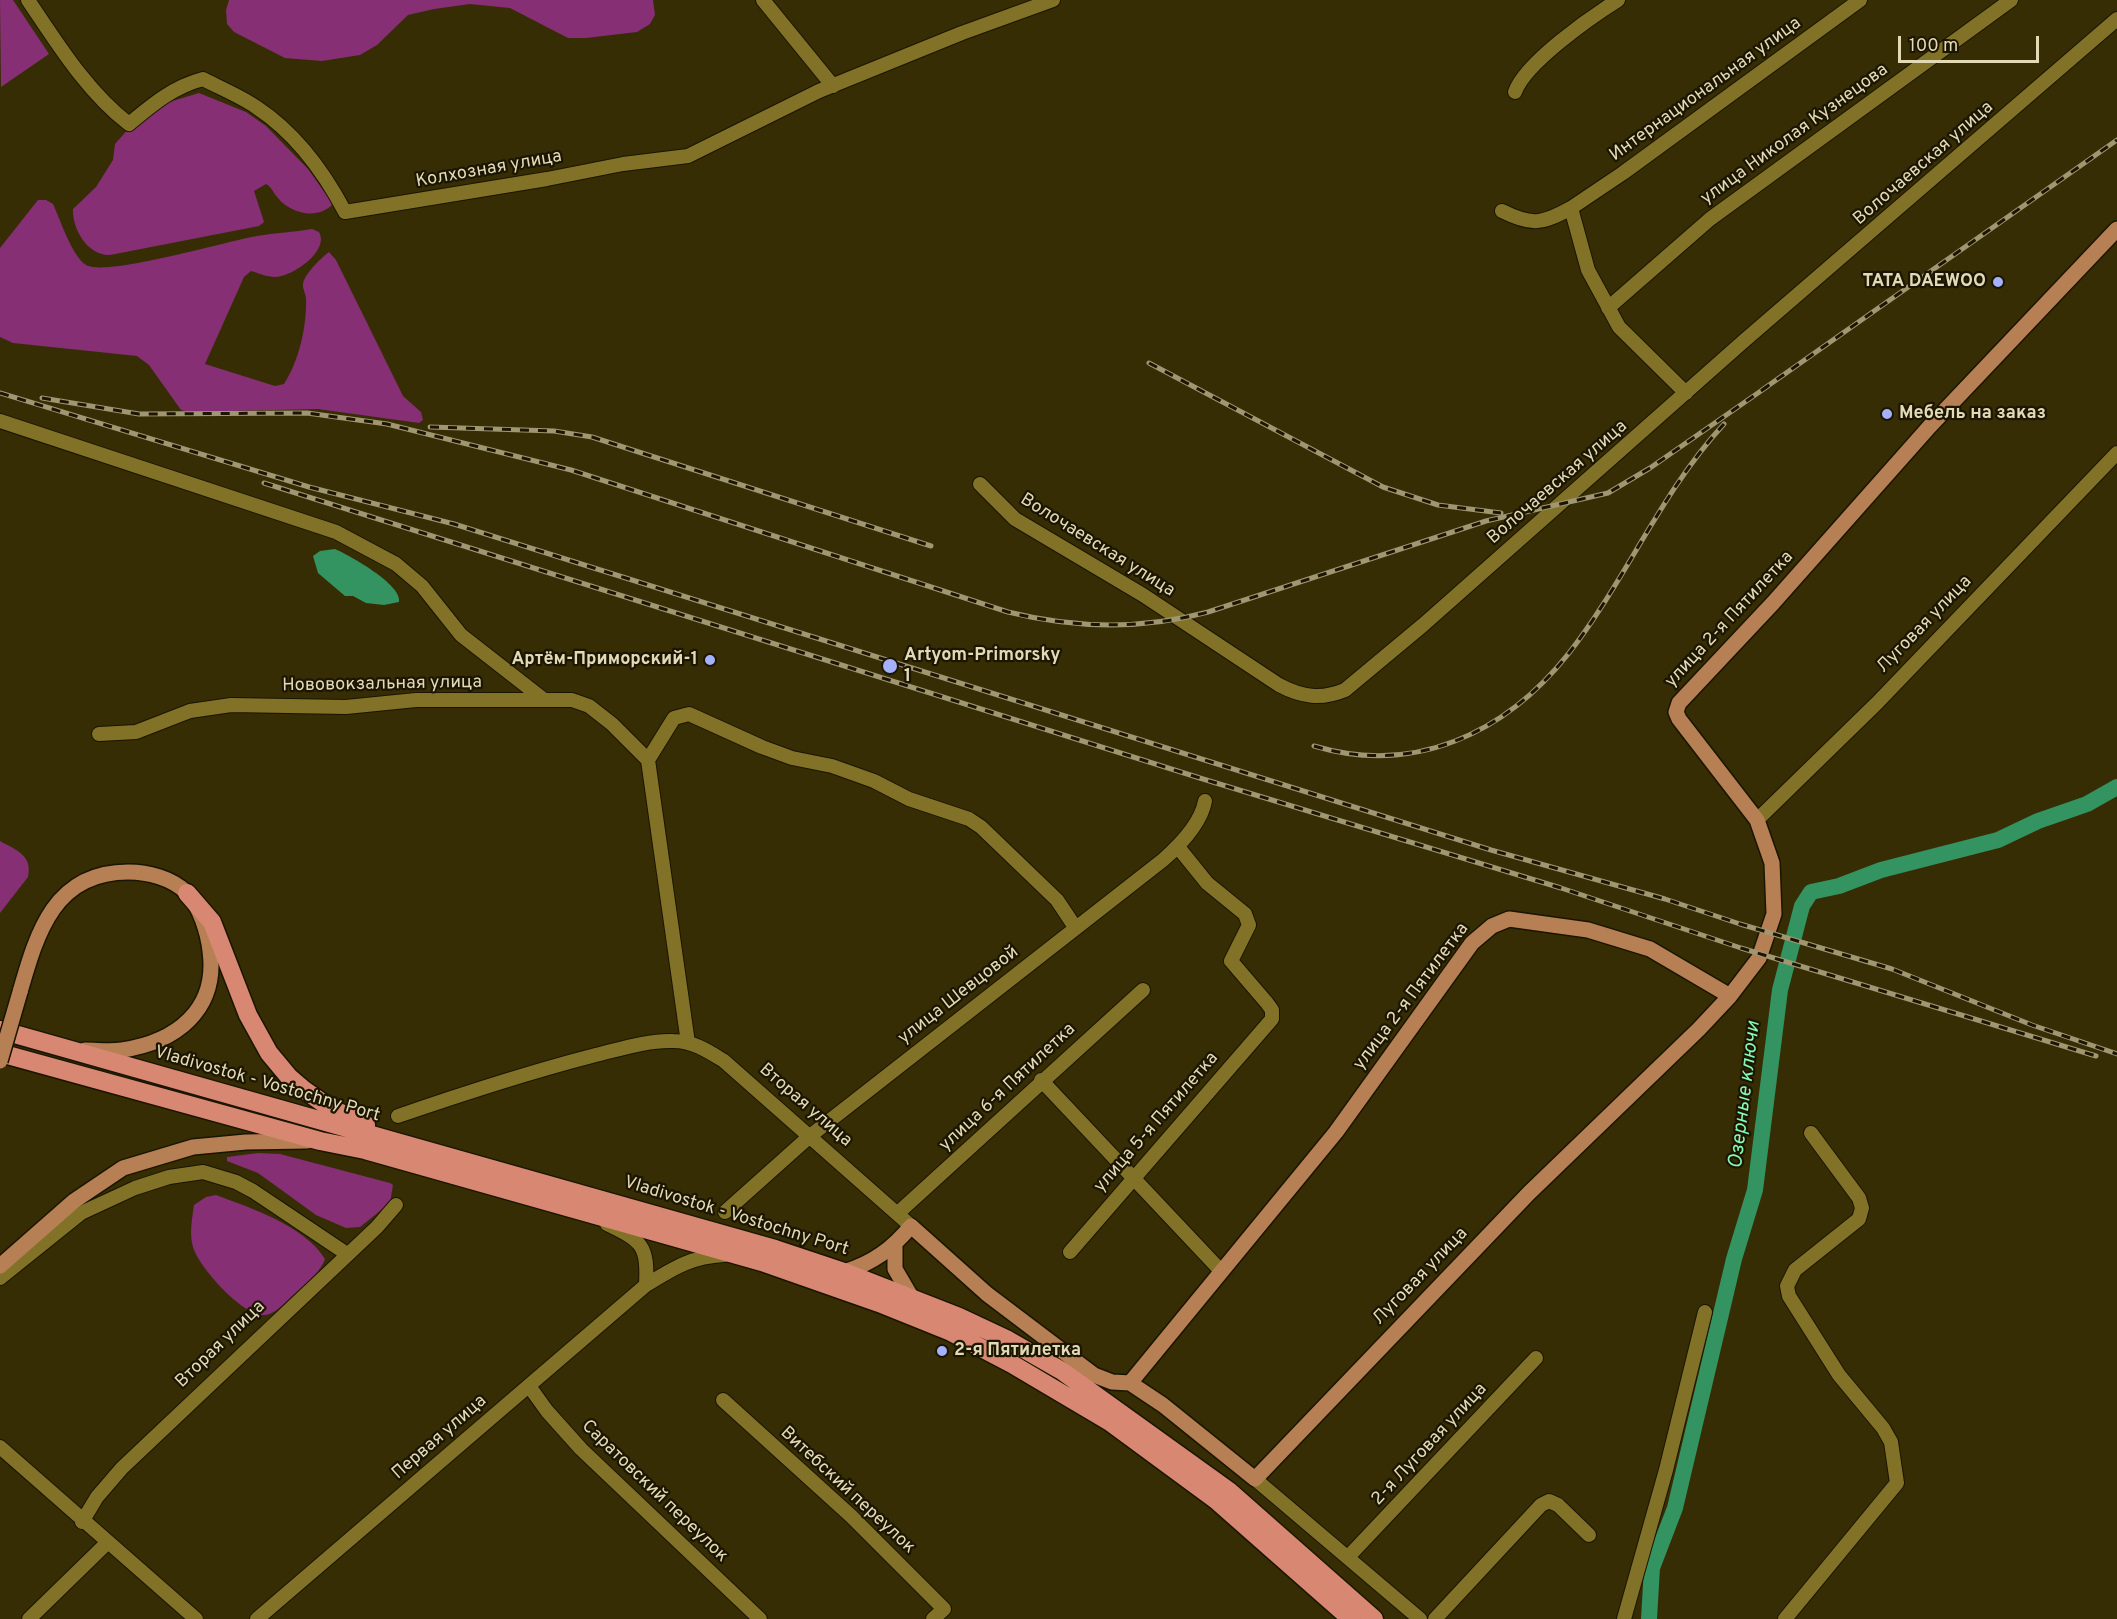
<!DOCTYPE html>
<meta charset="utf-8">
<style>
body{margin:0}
#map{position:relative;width:2117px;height:1619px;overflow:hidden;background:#362d04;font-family:Overpass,sans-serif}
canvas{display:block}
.scale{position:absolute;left:1898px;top:36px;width:141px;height:27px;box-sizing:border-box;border:3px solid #e2dab7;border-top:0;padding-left:8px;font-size:18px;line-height:21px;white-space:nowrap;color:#e2dab7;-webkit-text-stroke:4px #1c1500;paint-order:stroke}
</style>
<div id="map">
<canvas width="2117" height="1619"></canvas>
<div class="scale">100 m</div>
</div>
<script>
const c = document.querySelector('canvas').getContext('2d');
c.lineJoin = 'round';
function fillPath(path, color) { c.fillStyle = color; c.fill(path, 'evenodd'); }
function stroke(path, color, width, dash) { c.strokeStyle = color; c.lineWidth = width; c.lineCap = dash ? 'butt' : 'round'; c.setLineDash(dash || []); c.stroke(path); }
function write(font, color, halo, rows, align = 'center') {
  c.font = font + ' Overpass,sans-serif'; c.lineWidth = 4.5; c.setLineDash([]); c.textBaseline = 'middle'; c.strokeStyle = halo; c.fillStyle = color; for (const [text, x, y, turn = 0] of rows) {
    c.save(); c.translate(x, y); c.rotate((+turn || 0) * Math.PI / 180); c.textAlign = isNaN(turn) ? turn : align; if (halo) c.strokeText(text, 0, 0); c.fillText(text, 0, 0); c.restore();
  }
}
const green = new Path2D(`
 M0 0H13L49 54 1 87Z
 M229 0H653L655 15 650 24 637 32 586 38H568L510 8 470 4 434 9 408 15 377 45 360 55 322 61 285 58 234 32 227 24 226 10Z
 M199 93 246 112 266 126 308 169 333 204C318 220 291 214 278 198 273 193 272 187 266 184L254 191 264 222 259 226 110 255C88 256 72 229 73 209L96 187 113 160 115 144 130 127 169 102Z
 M38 200H46L53 204C60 219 72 256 86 265 106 277 227 241 257 236 275 233 294 232 312 229L319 232C330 251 292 277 275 277 267 277 258 273 251 271L244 277 205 364 275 386 284 384C299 361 307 326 306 298 305 291 301 287 304 280 308 271 321 258 329 252L336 260 403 396 421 412 423 420 419 423 318 409 188 412 181 410 149 365 137 356 13 343 0 337V248Z
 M0 841C16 850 33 855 28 877L0 913Z
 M258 1153 280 1154 390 1183 393 1185 390 1203 360 1227 346 1228 316 1215 258 1173 227 1161V1157Z
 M216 1195C251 1208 305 1226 325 1259 321 1271 308 1282 298 1291 289 1298 277 1314 265 1315 244 1318 198 1266 193 1247 189 1234 192 1219 194 1205L206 1197Z`);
const water = new Path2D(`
 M335 549C349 555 403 585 399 602L384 605 366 603 353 596H345L318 573 313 556 320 551Z`);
const river = new Path2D(`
 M1649 1619 1652 1568 1675 1508 1734 1259 1755 1190 1780 990 1802 906 1811 892 1839 886 1881 870 1998 840 2038 821 2087 804 2117 787`);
const minor = new Path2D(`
 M28 0C57 43 87 92 129 124 153 104 173 87 203 79 220 88 240 96 256 107 294 132 324 172 345 212L547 179 623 164 688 156 819 91 962 33 1053 0
 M763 0 833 86
 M1515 92C1525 63 1591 17 1618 0
 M1571 208 1623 173 1860 0
 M1502 211C1532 226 1542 224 1571 208L1588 270 1619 327 1686 393
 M1608 308 1710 219 2011 0
 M0 421 336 532 396 564 422 586 461 635 543 699
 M980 484 1015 519 1143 595 1279 685C1302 697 1321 700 1345 690L1423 625 1745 340 2117 19
 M99 734 136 732 190 711 231 705 346 707 416 700H572L589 706 612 724 648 760 688 1043
 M648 760 674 718 689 714 762 747 792 758 832 766 874 781 909 799 969 819 981 827 1057 900 1075 927
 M1757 820 1877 703 2117 453
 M1041 1080 1221 1271
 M398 1116C462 1094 526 1073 592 1056 618 1050 646 1040 673 1041 693 1041 708 1051 724 1061L911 1226
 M725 1212 810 1136 1163 860C1180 845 1201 824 1205 801
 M898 1213 1143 990
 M607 1224C642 1241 648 1245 646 1285
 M1070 1252 1272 1019V1010L1267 1003 1231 961 1249 925 1245 914 1207 883 1178 847
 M0 1278 81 1213 135 1188 169 1177 203 1172 236 1182 253 1191 347 1254
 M529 1386 547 1411 581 1449 760 1619
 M723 1400 851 1516 944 1609 933 1619
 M0 1447 196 1619
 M1255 1479 1420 1619
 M82 1522 97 1497 122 1468 377 1227 396 1205
 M1349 1556 1536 1358
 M29 1619 107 1543
 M257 1619 646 1285C674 1268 690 1257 724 1255
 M1435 1619 1541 1505 1549 1501 1558 1505 1589 1535
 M1624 1619 1666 1470 1705 1312
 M1785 1619 1897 1483 1891 1442 1883 1428 1839 1375 1789 1296 1787 1286 1795 1270 1859 1219 1862 1208 1859 1198 1811 1133`);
const major = new Path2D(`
 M20 992C37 933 54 872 128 872 148 872 172 878 187 893 200 907 208 933 210 951 218 1010 176 1042 122 1050 110 1052 97 1050 85 1050
 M895 1245V1269L912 1298
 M0 1266 74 1201 123 1168 193 1147 246 1142 307 1141
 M844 1272C873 1263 892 1249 911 1226L987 1294 1094 1375 1112 1382 1130 1383
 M1130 1383 1163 1405 1255 1479 1529 1193 1699 1029 1730 996 1759 958 1774 914 1772 863 1757 820 1679 719 1676 712 1679 703 1773 603 1930 426 2117 229
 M1130 1383 1336 1132 1472 943 1492 926 1509 919 1588 930 1650 949 1730 996`);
const highway = new Path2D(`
 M187 893 212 922 248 1015 269 1053 289 1077 303 1089 330 1108 366 1125
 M0 1030 775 1249 844 1272 959 1317 1008 1340 1062 1371 1229 1491 1374 1619
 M0 1053 320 1141 365 1150 762 1262 879 1303 951 1332 1012 1364 1110 1422 1216 1500 1351 1619`);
const rail = new Path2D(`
 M1149 363 1383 487 1438 505 1501 513
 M1762 390 2117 140
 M0 393 309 487 454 524 1491 850 1665 899 1740 924 1892 969 2032 1025 2117 1054
 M42 398 139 414 307 413 387 424 571 470 1008 612C1073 628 1142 630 1208 612L1486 521 1608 493 1650 468 1768 386
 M430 427 554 431 592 437 931 546
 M264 483 1203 779 1561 888 1741 948 2096 1056
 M1314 746C1415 776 1506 733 1569 653 1626 580 1661 492 1724 424`);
const majorBridge = new Path2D(`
 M0 1061 20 992`);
const markers = [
 [1998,282,6,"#a5b1fc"],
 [1887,414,6,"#a5b1fc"],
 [710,660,6,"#a5b1fc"],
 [890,666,8,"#a5b1fc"],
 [942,1351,6,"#a5b1fc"]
];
const streetNames = [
 ["Интернациональная улица",1706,90,-36],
 ["улица Николая Кузнецова",1795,135,-36],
 ["Волочаевская улица",1924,164,-41],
 ["Колхозная улица",489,170,-10],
 ["Волочаевская улица",1558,483,-41],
 ["Волочаевская улица",1097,546,32],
 ["улица 2-я Пятилетка",1730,620,-47],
 ["Луговая улица",1925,625,-46],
 ["Нововокзальная улица",382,685,-1],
 ["улица Шевцовой",959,996,-38],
 ["улица 2-я Пятилетка",1412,997,-53],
 ["Vladivostok - Vostochny Port",267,1085,16],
 ["улица 6-я Пятилетка",1008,1088,-43],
 ["Вторая улица",805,1106,41],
 ["улица 5-я Пятилетка",1157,1123,-49],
 ["Vladivostok - Vostochny Port",736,1217,17],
 ["Луговая улица",1421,1277,-46],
 ["Вторая улица",221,1345,-44],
 ["Первая улица",440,1438,-41],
 ["2-я Луговая улица",1430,1445,-47],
 ["Витебский переулок",847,1491,43],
 ["Саратовский переулок",654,1492,44]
];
const poiNames = [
 ["TATA DAEWOO",1986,282,"right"],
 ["Мебель на заказ",1899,414],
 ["Artyom-Primorsky",904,656],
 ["1",904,677],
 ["Артём-Приморский-1",698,660,"right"],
 ["2-я Пятилетка",954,1351]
];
const waterNames = [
 ["Озерные ключи",1746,1095,-83]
];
fillPath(green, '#862f74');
fillPath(water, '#339361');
stroke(river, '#339361', 16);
stroke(minor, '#1a1501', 16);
stroke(major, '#1a1501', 18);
stroke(highway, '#1a1501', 21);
stroke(minor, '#827227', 14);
stroke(major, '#b67f54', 15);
stroke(highway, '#d88872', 18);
stroke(rail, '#a09772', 5);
stroke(rail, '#1c1500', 3, [9]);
stroke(majorBridge, '#1a1501', 18, []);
stroke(majorBridge, '#b67f54', 15);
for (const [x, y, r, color] of markers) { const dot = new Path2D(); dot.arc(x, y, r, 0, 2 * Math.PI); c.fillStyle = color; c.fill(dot); stroke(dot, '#1c1500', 2); }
write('18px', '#e2dab7', '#1c1500', streetNames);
write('bold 18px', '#e2dab7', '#1c1500', poiNames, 'left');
write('italic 20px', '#85f9b6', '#1c1500', waterNames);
</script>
